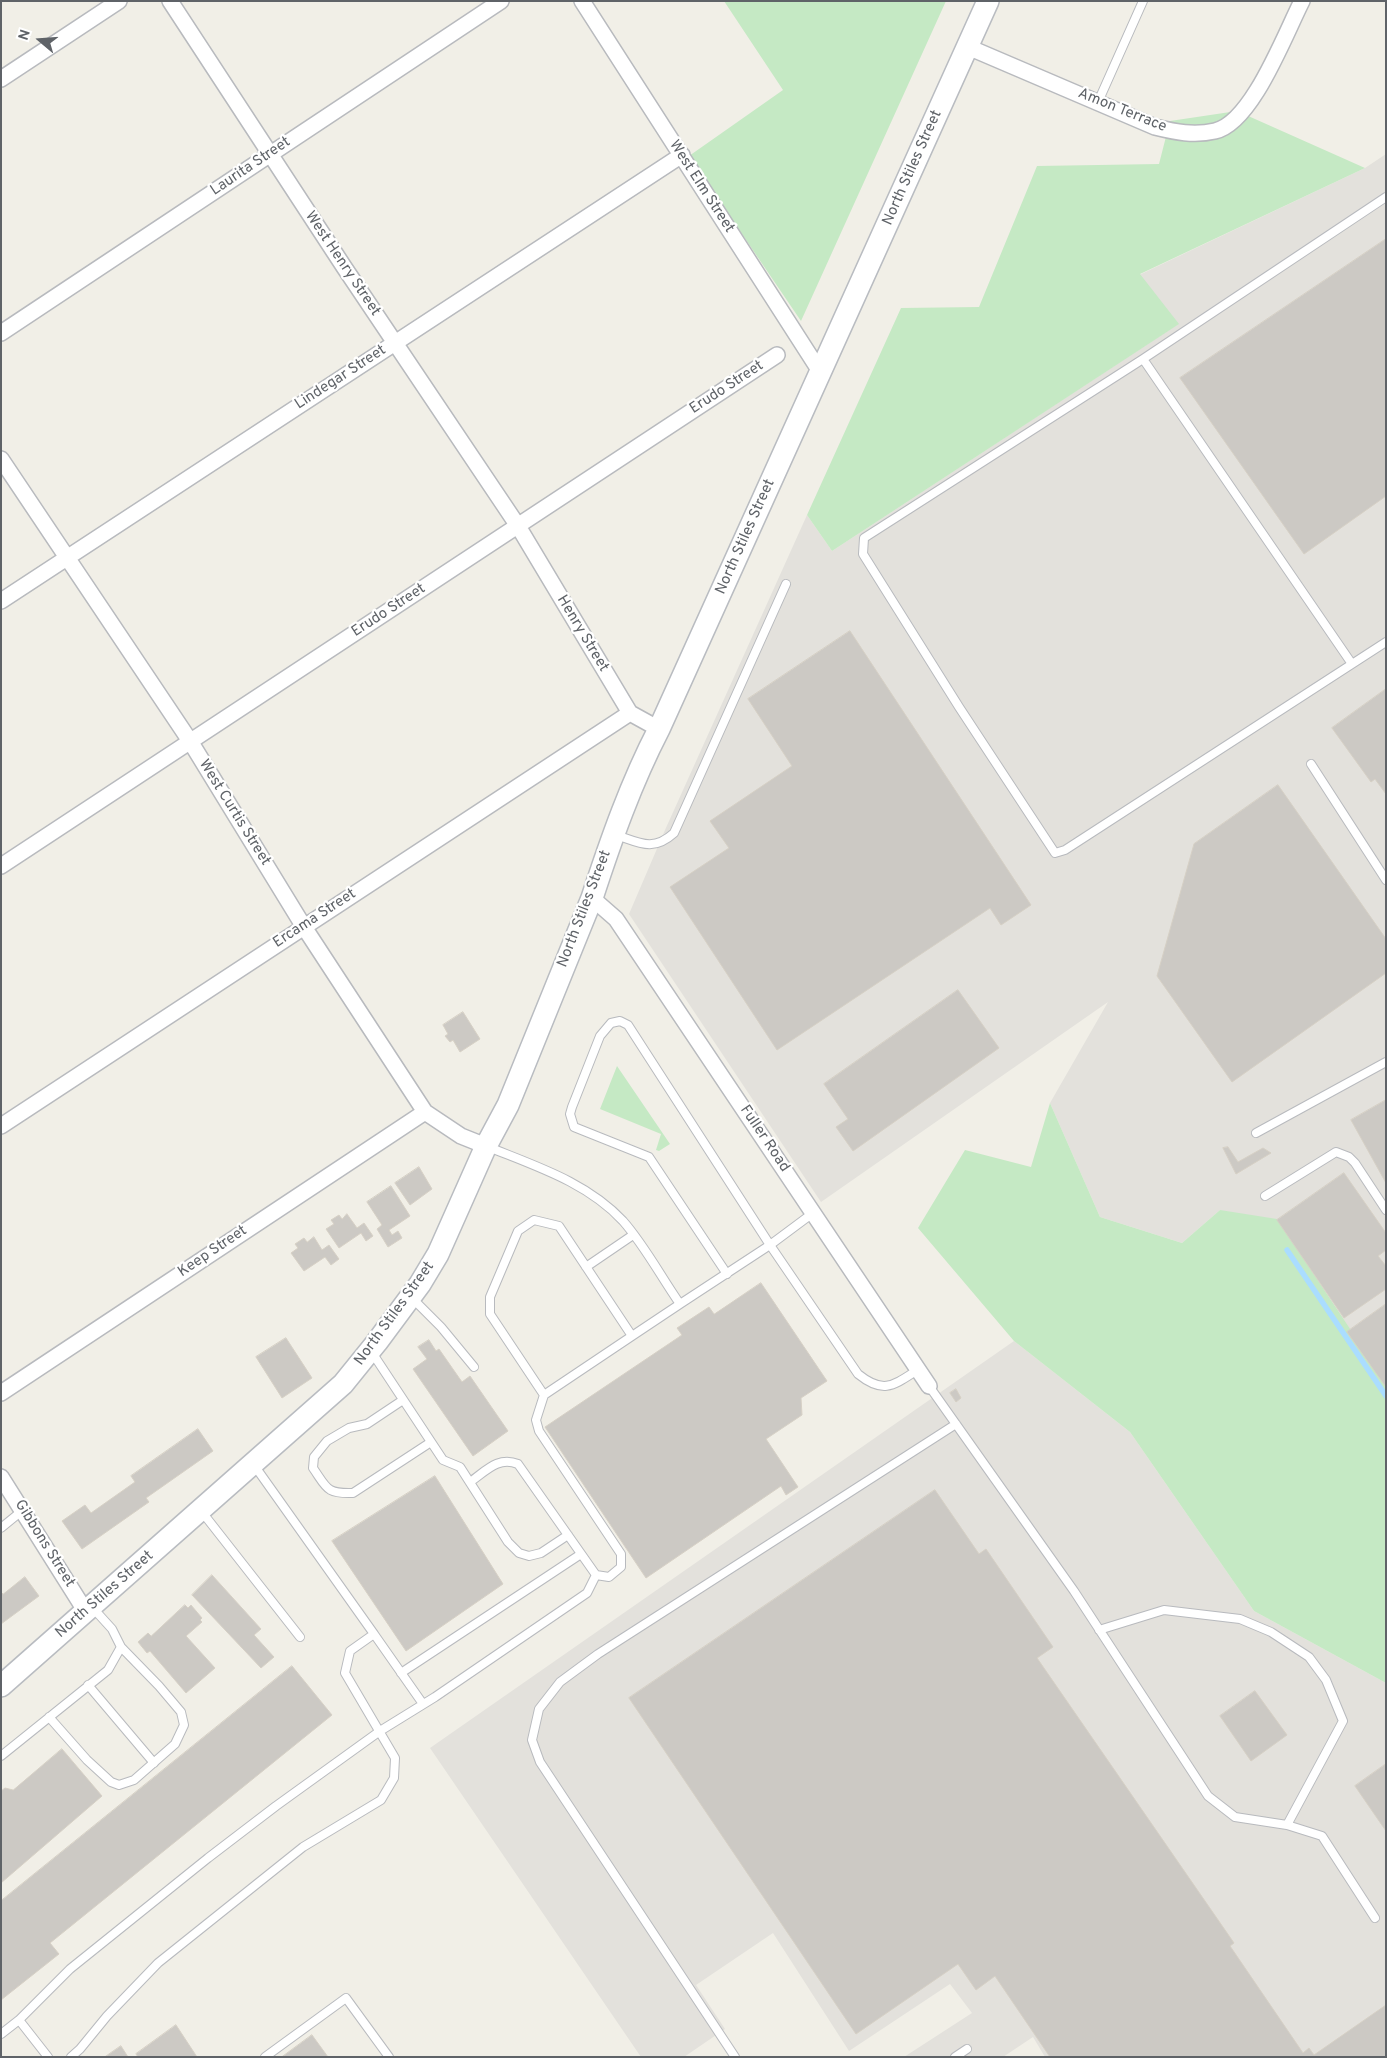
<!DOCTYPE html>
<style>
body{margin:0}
#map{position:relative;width:1387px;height:2058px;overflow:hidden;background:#f1efe7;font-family:Overpass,sans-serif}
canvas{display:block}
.frame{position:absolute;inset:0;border:2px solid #5f6368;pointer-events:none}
.north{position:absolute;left:15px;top:15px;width:50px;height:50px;-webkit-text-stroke:4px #fff;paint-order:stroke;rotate:288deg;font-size:14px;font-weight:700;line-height:20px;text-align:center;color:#5f6368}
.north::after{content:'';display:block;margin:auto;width:18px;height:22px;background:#5f6368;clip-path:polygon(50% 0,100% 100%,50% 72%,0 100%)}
</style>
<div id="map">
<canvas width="1387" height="2058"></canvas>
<div class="frame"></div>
<div class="north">N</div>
</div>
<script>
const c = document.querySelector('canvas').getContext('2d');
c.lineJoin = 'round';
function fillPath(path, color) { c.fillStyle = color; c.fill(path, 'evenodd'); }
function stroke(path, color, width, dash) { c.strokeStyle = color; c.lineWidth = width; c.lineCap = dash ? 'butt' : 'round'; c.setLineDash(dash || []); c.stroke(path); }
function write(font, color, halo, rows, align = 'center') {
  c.font = font + ' Overpass,sans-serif'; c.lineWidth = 4.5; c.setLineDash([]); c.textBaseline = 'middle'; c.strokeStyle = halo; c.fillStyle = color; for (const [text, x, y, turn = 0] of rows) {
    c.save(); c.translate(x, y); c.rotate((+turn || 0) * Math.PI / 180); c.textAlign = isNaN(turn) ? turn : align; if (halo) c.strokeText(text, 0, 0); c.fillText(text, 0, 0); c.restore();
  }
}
const industrial = new Path2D(`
 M1386 154V1383L1220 1210 1182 1243 1100 1217 1050 1103 1108 1002 821 1202 629 914 665 830 807 515 832 551 1178 324 1139 275 1365 168Z
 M1014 1341 1130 1432 1254 1611 1386 1683V2057H1045L1033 2037 1003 2057H904L972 2013 950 1984 849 2051 773 1933 696 1985 725 2029 684 2057H641L430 1748Z`);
const green = new Path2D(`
 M724 1H946L801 321 689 156 783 90Z
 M1237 111 1365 168 1140 274 1179 324 832 551 807 515 901 308 979 307 1037 166 1159 164 1170 121Z
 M617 1066 670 1144 659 1151 656 1150 661 1134 600 1109Z
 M1050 1103 1100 1217 1182 1243 1220 1210 1277 1219 1386 1383V1683L1254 1611 1130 1432 1014 1341 918 1228 965 1150 1031 1167Z`);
const stream = new Path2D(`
 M1287 1250 1386 1396`);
const building = new Path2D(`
 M1386 239V496L1304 554 1180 378Z
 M850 631 1031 905 1001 925 990 908 777 1050 670 887 729 848 710 821 792 766 748 699Z
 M1386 689V794L1375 779 1371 782 1332 728Z
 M1278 785 1386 939V973L1232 1082 1157 976 1194 844Z
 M958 990 999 1048 853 1151 836 1127 848 1119 824 1084Z
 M463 1012 480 1039 460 1052 453 1040 450 1042 445 1036 448 1034 443 1025Z
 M1386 1100V1183L1351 1120Z
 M1228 1147 1238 1162 1263 1148 1271 1153 1236 1174 1223 1148Z
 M419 1167 432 1189 410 1205 395 1183Z
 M1344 1173 1386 1233V1250L1378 1256 1386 1266V1289L1344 1318 1277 1220Z
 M391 1186 410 1216 389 1230 392 1235 398 1231 402 1238 388 1247 377 1229 382 1225 367 1202Z
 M347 1214 357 1228 364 1223 373 1236 366 1241 361 1233 339 1248 326 1229 334 1224 331 1220 339 1215 342 1219Z
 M314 1237 322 1250 329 1245 339 1259 331 1265 325 1257 304 1271 291 1253 298 1248 295 1244 304 1238 307 1242Z
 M761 1283 827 1381 801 1398 802 1415 766 1439 798 1487 786 1495 781 1486 646 1578 545 1427 682 1335 677 1328 709 1307 714 1314Z
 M1386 1304V1387L1347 1332Z
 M286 1338 312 1378 282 1398 256 1357Z
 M429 1340 436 1351 439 1349 462 1382 470 1376 508 1431 473 1456 413 1369 427 1359 418 1347Z
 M956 1389 961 1398 956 1402 950 1393Z
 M198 1429 213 1451 146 1498 149 1502 82 1549 62 1521 85 1505 91 1513 135 1482 131 1476Z
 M435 1476 503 1584 406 1651 332 1541Z
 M935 1490 979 1554 986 1549 1053 1647 1037 1658 1234 1943 1230 1946 1303 2053 1309 2048 1314 2055 1386 2005V2057H1050L995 1976 976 1990 958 1964 856 2034 629 1698Z
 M212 1575 261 1629 254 1635 274 1657 261 1668 192 1595Z
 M25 1577 39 1596 1 1624V1592L3 1594Z
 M185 1605 188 1608 191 1605 202 1618 200 1620 202 1622 186 1636 215 1668 186 1693 150 1651 147 1653 138 1642 148 1633 151 1636Z
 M292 1666 332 1715 50 1943 59 1954 1 2000V1901Z
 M1255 1691 1287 1735 1251 1761 1220 1716Z
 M62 1749 102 1796 1 1883V1791L5 1788 13 1790Z
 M1386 1764V1831L1355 1786Z
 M176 2025 197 2057H138L136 2054Z
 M312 2035 328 2057H282Z
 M121 2046 128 2057H105Z`);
const service = new Path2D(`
 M1098 102 1143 1
 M1386 197 1143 359 864 538 863 554 959 707 1055 853 1065 850 1386 642
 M1143 359 1352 664
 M1311 764 1386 880
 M616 835C640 843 653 852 674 833L786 584
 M1256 1133 1386 1062
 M486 1146C535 1166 587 1182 623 1221 645 1246 661 1277 680 1304L632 1336 559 1226 534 1220 518 1231 490 1297V1314L544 1395 536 1420 539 1431 621 1554V1567L609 1577 596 1575
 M1265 1196 1336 1152 1349 1157 1355 1163 1386 1210
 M586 1267 633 1235
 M727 1274 649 1157 574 1127 570 1114 572 1107 600 1036 611 1023 620 1021 628 1025 770 1245 858 1374C884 1395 894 1385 919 1369
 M412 1298 441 1327 474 1367
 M680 1304 770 1245 813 1213
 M371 1351 443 1460 460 1467 508 1542 519 1553 529 1556 541 1553 568 1535
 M929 1386 1074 1591 1208 1796 1235 1817 1287 1825 1322 1836 1375 1918
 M544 1395 632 1336
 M403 1400 367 1424 349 1428 327 1441 314 1457 313 1468C327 1488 326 1494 353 1493L431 1442
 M202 1512 300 1637
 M1 1528 23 1510
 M1099 1630 1164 1610 1240 1619 1271 1632 1309 1657 1326 1680 1343 1721 1287 1825
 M374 1634 423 1704
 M401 1673 581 1554
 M88 1685 154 1763
 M49 1717 87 1760 111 1782 119 1785 134 1780 175 1744 184 1725 181 1712 159 1686 121 1647
 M1 1756 108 1670 121 1647 112 1629 92 1607
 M19 2020 48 2057
 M1 2034 19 2020 70 1969 208 1858 276 1806 380 1731 435 1697 587 1593 596 1575 518 1464C498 1456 486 1471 470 1482
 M71 2057 80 2049 107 2016 158 1963 303 1847 381 1800 394 1778 395 1758 345 1673 350 1651 374 1634 254 1465
 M265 2057 346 1998 389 2057
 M735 2057 540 1762 532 1740 539 1709 560 1682 598 1654 956 1424
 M955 2057 967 2049`);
const minor = new Path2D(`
 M170 1 344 267 518 526 630 713 659 729
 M582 1 821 373
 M968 47 1155 127C1175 132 1194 136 1215 131 1252 123 1285 34 1302 1
 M1 79 119 1
 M1 333 501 1
 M1 459 190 741 304 927 425 1112 461 1136 486 1146
 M1 601 682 155
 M1 866 777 355
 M592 898 616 919 929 1386
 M1 1126 630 713
 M1 1393 425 1112
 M1 1477 86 1612`);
const secondary = new Path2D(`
 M1 1686 343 1384 377 1342 420 1284 438 1254 486 1146 508 1105 592 898C611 840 631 783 659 729L988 1`);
const streetNames = [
 ["Amon Terrace",1122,111,22],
 ["Laurita Street",251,167,-34],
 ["North Stiles Street",913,168,-66],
 ["West Elm Street",701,187,57],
 ["West Henry Street",342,264,56],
 ["Lindegar Street",341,378,-33],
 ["Erudo Street",727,388,-33],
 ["North Stiles Street",746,537,-66],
 ["Erudo Street",389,611,-33],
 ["Henry Street",582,634,59],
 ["West Curtis Street",234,813,58],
 ["North Stiles Street",585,909,-69],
 ["Ercama Street",315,919,-33],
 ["Fuller Road",764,1139,56],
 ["Keep Street",213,1252,-34],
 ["North Stiles Street",395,1314,-54],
 ["Gibbons Street",44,1544,58],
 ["North Stiles Street",105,1595,-41]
];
fillPath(industrial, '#e3e1dc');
fillPath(green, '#c5e9c4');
stroke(stream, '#adf', 5.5);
fillPath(building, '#ccc9c4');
stroke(building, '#d6d0c5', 1);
stroke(service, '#b8babe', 10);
stroke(minor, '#b8babe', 18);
stroke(secondary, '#b9bcc1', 24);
stroke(service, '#fff', 8);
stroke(minor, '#fff', 15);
stroke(secondary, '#fff', 21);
write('15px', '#5f6368', '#fff', streetNames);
</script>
